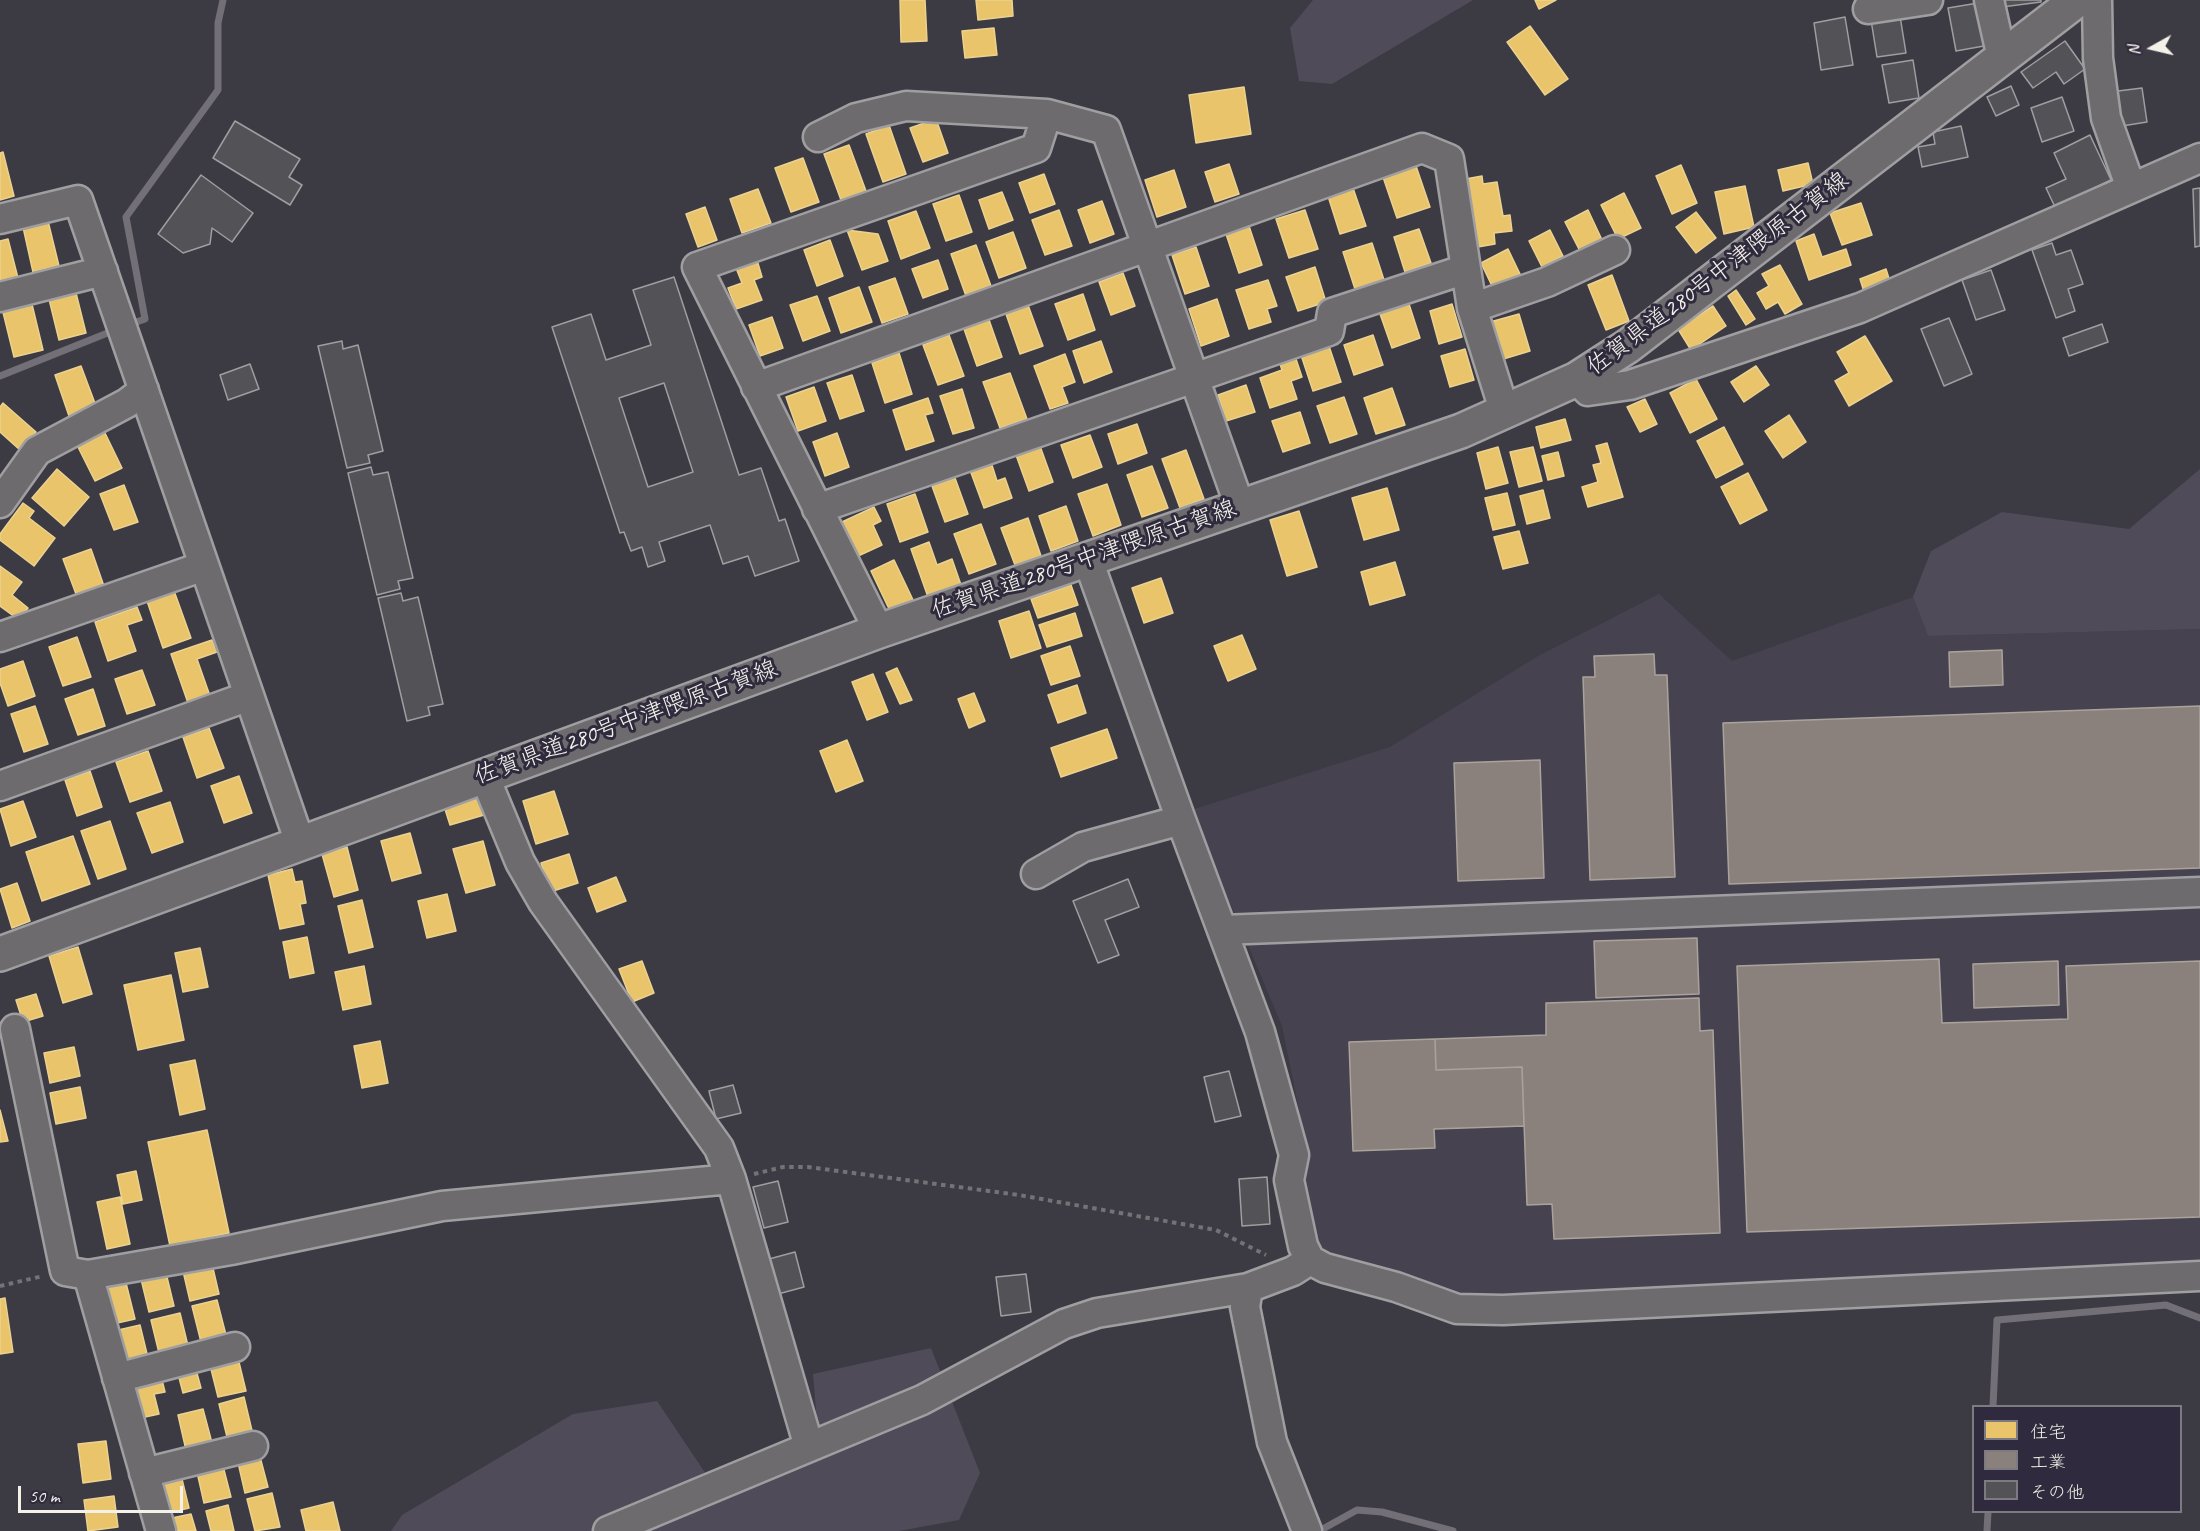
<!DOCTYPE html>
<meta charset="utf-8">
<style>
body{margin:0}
#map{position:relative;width:2200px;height:1531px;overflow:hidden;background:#3c3a43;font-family:Caveat,"Klee One",sans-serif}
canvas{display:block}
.legend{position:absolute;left:1972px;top:1405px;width:210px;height:108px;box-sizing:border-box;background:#2f2a3d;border:2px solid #7e7a81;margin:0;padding:8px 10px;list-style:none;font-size:18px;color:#f4f1e8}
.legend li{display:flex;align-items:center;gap:12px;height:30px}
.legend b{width:30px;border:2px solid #7e7a81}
.north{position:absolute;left:2122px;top:18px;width:60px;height:60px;-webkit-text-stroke:4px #2f2a3d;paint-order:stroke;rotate:262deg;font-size:16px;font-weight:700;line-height:24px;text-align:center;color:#f4f1e8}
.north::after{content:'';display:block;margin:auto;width:21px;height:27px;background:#f4f1e8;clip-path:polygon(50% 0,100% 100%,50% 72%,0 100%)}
.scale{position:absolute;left:18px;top:1486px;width:165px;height:27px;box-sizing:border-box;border:3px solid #f4f1e8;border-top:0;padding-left:8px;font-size:18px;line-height:21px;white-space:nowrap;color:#f4f1e8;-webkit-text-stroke:4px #2f2a3d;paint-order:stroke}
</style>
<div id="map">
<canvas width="2200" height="1531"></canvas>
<ul class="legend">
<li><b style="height:16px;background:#e9c46a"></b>住宅</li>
<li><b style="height:16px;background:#8a817c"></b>工業</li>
<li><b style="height:16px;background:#535257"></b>その他</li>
</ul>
<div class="north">N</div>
<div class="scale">50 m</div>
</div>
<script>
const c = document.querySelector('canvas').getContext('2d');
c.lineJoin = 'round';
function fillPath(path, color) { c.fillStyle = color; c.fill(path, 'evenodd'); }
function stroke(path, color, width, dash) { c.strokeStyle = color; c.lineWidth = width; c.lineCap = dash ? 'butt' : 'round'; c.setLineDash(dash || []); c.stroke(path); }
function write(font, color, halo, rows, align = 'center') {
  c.font = font + ' Caveat,"Klee One",sans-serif'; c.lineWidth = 6; c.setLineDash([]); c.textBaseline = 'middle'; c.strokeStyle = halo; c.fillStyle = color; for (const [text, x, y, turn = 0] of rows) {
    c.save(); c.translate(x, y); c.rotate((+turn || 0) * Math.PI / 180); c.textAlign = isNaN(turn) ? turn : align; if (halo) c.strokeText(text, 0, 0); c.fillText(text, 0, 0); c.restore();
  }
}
const built = new Path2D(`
 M1659 594 1732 661 1913 597 1928 636 2200 629V1263L1462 1297 1328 1254 1315 1239 1304 1178 1309 1159 1282 1026 1191 810 1390 747 1538 656Z`);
const green = new Path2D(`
 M1313 0H1473L1332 84 1299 81 1290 28Z
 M2200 469V629L1928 636 1913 597 1931 551 2002 512 2129 529Z
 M931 1348 980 1473 959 1520 899 1531H391L402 1515 573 1414 657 1401 710 1480 818 1434 813 1374Z`);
const homes = new Path2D(`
 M900 0H925L927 41 901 42Z
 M976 0H1012L1013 16 978 20Z
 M1535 0H1556L1539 9Z
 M1530 26 1568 79 1545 95 1507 42Z
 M994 28 997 55 965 58 962 31Z
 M1244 87 1251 134 1196 143 1189 95Z
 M936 119 948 153 923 162 910 128Z
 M889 125 906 174 883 182 866 134Z
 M849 145 866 191 841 200 824 154Z
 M3 152 14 196 0 200V153Z
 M803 158 819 202 791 212 775 168Z
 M1808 163 1813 184 1783 191 1778 170Z
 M1229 164 1239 194 1215 202 1205 172Z
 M1681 165 1697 203 1672 214 1656 176Z
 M1416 166 1430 207 1397 218 1383 177Z
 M1174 170 1186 207 1157 217 1145 180Z
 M1044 174 1055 204 1030 213 1019 183Z
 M1482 176 1483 184 1497 182 1503 216 1510 215 1512 231 1494 233 1495 244 1472 248 1460 180Z
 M1745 186 1754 227 1724 234 1715 192Z
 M1353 188 1366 226 1340 234 1328 196Z
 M758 189 771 223 742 233 730 199Z
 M1002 192 1013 220 989 229 979 200Z
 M1624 193 1641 228 1618 239 1601 205Z
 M959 195 972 232 946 241 933 204Z
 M1102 201 1114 234 1090 243 1078 210Z
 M1861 203 1872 235 1842 245 1830 213Z
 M705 207 717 240 698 247 686 214Z
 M1059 210 1072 246 1045 255 1032 220Z
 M1305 210 1318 249 1289 258 1276 219Z
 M1588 210 1603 242 1581 253 1565 222Z
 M916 211 930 248 901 259 888 221Z
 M1696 212 1716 238 1696 253 1676 227Z
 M48 221 59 266 33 272 23 227Z
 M1249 226 1262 265 1239 273 1226 234Z
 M1419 229 1431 263 1405 272 1394 237Z
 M847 230 878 234 888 261 862 270Z
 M1550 230 1563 256 1542 267 1529 241Z
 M1013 232 1026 268 999 278 986 242Z
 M1814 234 1822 257 1846 249 1851 265 1809 280 1796 241Z
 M8 239 19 282 0 287V241Z
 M830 240 843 276 817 286 804 250Z
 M1372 243 1384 280 1355 289 1343 252Z
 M976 245 991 286 966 296 951 254Z
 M1196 247 1209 286 1185 294 1172 255Z
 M1508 249 1520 274 1493 288 1481 263Z
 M757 260 762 277 754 280 762 300 736 309 728 288 742 283 736 268Z
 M938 260 948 289 923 298 912 269Z
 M1780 265 1802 304 1785 314 1778 302 1766 309 1757 293 1769 286 1762 274Z
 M1315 267 1326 302 1298 311 1286 277Z
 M1886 269 1891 285 1865 295 1860 279Z
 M1123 273 1135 306 1111 315 1099 282Z
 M1612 275 1629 321 1606 330 1588 285Z
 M895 278 908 314 882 323 869 287Z
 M1268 280 1277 306 1267 309 1271 322 1249 329 1236 290Z
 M859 287 872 322 841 333 829 298Z
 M75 289 86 333 59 340 48 295Z
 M1736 290 1755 319 1746 325 1728 296Z
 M1083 294 1095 330 1068 340 1055 304Z
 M30 296 43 350 14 357 1 304Z
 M817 296 830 331 803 341 790 305Z
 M1217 299 1229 336 1201 346 1189 309Z
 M1408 301 1420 338 1392 348 1379 311Z
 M1452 304 1462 337 1439 344 1430 311Z
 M1028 305 1043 346 1020 354 1006 314Z
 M1713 306 1726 326 1691 350 1678 329Z
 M1519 314 1530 351 1500 360 1490 322Z
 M772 317 783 348 760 356 749 325Z
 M988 317 1002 357 977 366 963 326Z
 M949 335 964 376 938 385 923 345Z
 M1373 335 1383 365 1354 375 1344 345Z
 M1865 336 1892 381 1849 406 1835 381 1849 373 1837 352Z
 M1101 341 1112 372 1084 383 1073 351Z
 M1329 346 1341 382 1313 391 1301 355Z
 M1465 349 1474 380 1450 387 1441 356Z
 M1293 350 1302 377 1291 381 1297 399 1270 408 1260 378 1282 370 1277 355Z
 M899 353 912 394 885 403 872 363Z
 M1065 354 1075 382 1062 387 1068 403 1050 409 1034 366Z
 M81 366 96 406 69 416 55 375Z
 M1756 366 1769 385 1744 402 1731 382Z
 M1010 373 1027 419 1000 428 983 382Z
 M852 375 864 411 840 419 827 383Z
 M1696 379 1717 419 1690 433 1670 393Z
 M1246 385 1255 412 1226 421 1218 395Z
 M814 387 826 421 798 431 786 397Z
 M1392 388 1405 425 1376 434 1364 398Z
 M962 389 974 428 953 434 940 396Z
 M1344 397 1357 434 1330 443 1317 406Z
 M928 398 933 413 925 415 934 441 906 450 893 410Z
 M1645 399 1657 424 1640 432 1627 407Z
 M3 403 36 432 20 450 0 432V407Z
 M1300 412 1310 443 1283 452 1272 421Z
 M1789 415 1806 442 1783 458 1765 431Z
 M1565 419 1571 440 1541 448 1536 427Z
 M1137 424 1147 453 1118 464 1108 434Z
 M1724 427 1743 464 1716 478 1697 441Z
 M104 431 122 468 95 481 77 445Z
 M837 433 849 467 825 476 813 442Z
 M1090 435 1102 467 1073 478 1061 445Z
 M1607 443 1623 497 1588 507 1582 487 1598 482 1593 465 1601 463 1596 446Z
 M1040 446 1053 482 1029 491 1016 455Z
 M1498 447 1508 483 1486 489 1477 453Z
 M1533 447 1542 481 1519 487 1510 452Z
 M1186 450 1204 499 1180 508 1162 459Z
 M1558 452 1564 476 1548 480 1542 456Z
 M991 462 997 481 1005 478 1012 498 984 508 970 470Z
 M1152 466 1168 508 1142 517 1127 475Z
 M57 469 89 497 64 526 32 498Z
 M1748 473 1767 510 1740 524 1721 487Z
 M955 478 968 514 945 522 932 486Z
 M1107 484 1121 525 1093 536 1078 494Z
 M124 485 138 522 114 530 100 494Z
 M1387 488 1399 530 1364 540 1352 498Z
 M1543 490 1550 518 1527 524 1520 496Z
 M1507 493 1515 525 1493 530 1485 498Z
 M915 494 928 532 900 542 887 504Z
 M23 503 34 511 29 518 55 538 34 566 0 540V534Z
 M1066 506 1078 541 1051 551 1039 516Z
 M874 507 881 521 873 525 882 545 858 556 842 522Z
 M1299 511 1317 567 1287 576 1270 520Z
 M1028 518 1041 556 1015 565 1001 528Z
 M981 524 996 564 969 574 954 534Z
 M1519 531 1528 563 1503 569 1494 537Z
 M929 542 937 565 952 559 961 585 928 597 911 549Z
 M91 549 106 592 79 602 63 559Z
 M894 560 914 602 891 613 871 571Z
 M1395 562 1405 595 1370 605 1361 572Z
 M0 566 22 582 12 595 28 608 19 620 0 606Z
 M1161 578 1173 613 1144 623 1132 588Z
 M1071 585 1078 605 1038 618 1031 599Z
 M173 588 191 638 163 648 146 598Z
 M137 607 142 620 127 625 136 651 108 661 95 622Z
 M1029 611 1041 648 1011 658 999 621Z
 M1075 613 1082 636 1047 647 1039 625Z
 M1242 635 1256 669 1228 681 1214 646Z
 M77 637 91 677 63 686 49 647Z
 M212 640 217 652 197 659 210 696 188 703 171 654Z
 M1070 646 1080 676 1051 685 1041 656Z
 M23 661 35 696 8 706 0 683V669Z
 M897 668 912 700 900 704 886 673Z
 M142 670 155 705 127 714 115 679Z
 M873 674 888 712 867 720 852 682Z
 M1077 685 1086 713 1058 723 1048 695Z
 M93 689 105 726 78 735 65 699Z
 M974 693 985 721 969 728 958 699Z
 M35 706 48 744 24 752 11 714Z
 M209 728 224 768 197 778 183 737Z
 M1107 729 1117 758 1061 777 1051 748Z
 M847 740 863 781 836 792 820 751Z
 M148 751 162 791 130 802 116 762Z
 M90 771 102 807 77 816 65 780Z
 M239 776 252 813 224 823 211 786Z
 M554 791 568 834 536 844 523 801Z
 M478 795 484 815 450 825 444 806Z
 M23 801 36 837 11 846 0 809Z
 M170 802 183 842 152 853 137 813Z
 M110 821 126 869 98 879 81 831Z
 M410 833 421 873 392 881 381 841Z
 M73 836 90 884 42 901 26 852Z
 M483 841 495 885 466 893 453 849Z
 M347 847 358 890 334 897 322 854Z
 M569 854 578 883 550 892 541 863Z
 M292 869 295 882 302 881 306 903 300 904 304 924 280 929 268 875Z
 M616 877 626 901 597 912 588 888Z
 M17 883 30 921 12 928 0 889Z
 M447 894 456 931 427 938 418 901Z
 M362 900 373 947 349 953 338 906Z
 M307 937 314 973 290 978 283 942Z
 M78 947 92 994 63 1003 49 956Z
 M200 948 208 987 183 992 175 953Z
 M642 961 654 993 632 1002 619 969Z
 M364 966 371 1004 343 1010 335 972Z
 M171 975 184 1040 138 1050 124 985Z
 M36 994 43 1016 23 1022 16 1000Z
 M380 1041 388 1083 362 1088 354 1046Z
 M74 1047 80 1076 50 1083 44 1053Z
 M195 1060 205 1109 180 1115 170 1065Z
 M80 1087 86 1118 56 1124 50 1093Z
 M0 1110 8 1141 0 1142Z
 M207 1130 229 1233 170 1246 148 1142Z
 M136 1171 142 1200 123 1204 117 1175Z
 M120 1197 130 1244 107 1249 97 1202Z
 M212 1264 219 1294 190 1301 183 1271Z
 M166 1273 174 1306 149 1312 141 1279Z
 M126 1283 135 1319 113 1324 104 1288Z
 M5 1298 13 1352 0 1354V1299Z
 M217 1300 227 1339 202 1346 192 1306Z
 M180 1313 189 1350 160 1357 151 1320Z
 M140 1325 148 1358 121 1364 114 1331Z
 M237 1354 246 1391 218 1397 209 1361Z
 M195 1366 201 1388 183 1393 177 1370Z
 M161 1376 165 1392 154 1394 159 1414 136 1419 128 1384Z
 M244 1397 253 1435 228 1441 219 1404Z
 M203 1409 212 1443 186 1450 178 1415Z
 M106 1441 111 1479 83 1483 78 1444Z
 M259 1453 268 1487 245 1493 237 1458Z
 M223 1466 231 1497 204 1503 197 1472Z
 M181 1475 189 1508 165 1514 157 1481Z
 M272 1493 280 1527 255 1531 247 1499Z
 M114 1496 118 1527 88 1531 84 1500Z
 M333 1502 340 1531H306L301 1510Z
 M228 1505 234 1531H211L206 1511Z
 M191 1514 196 1531H170L167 1519Z`);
const industry = new Path2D(`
 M2002 650 2003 685 1950 687 1949 652Z
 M1654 654 1655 675H1667L1675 877 1590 880 1583 677H1595L1594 656Z
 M2200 706V868L1729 884 1723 723Z
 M1540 760 1544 878 1458 881 1454 763Z
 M1697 938 1699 994 1596 998 1594 941Z
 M1939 959 1942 1023 2068 1019 2066 966 2200 961V1217L1747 1232 1737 966Z
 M2058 961 2059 1005 1974 1008 1973 964Z
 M1699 998 1700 1031 1713 1030 1720 1233 1554 1239 1552 1204 1527 1205 1522 1067 1436 1070 1435 1039 1546 1035V1003Z
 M1435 1039 1436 1070 1522 1067 1524 1126 1434 1129 1435 1148 1353 1151 1349 1042Z`);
const stream = new Path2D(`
 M128 325 145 319 126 217 218 90V23L223 0
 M0 376 115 330
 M1993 1406 1997 1320 2166 1305 2200 1318
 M1319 1531 1357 1510 1382 1512 1453 1531
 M1987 1531 1988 1512`);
const building = new Path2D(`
 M2002 0H2041V2L2002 7Z
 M1978 3 1984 46 1956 51 1948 8Z
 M1900 16 1906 53 1877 57 1871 20Z
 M1845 17 1853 65 1821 70 1814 23Z
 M2065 41 2085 69 2064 84 2056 72 2033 88 2021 72Z
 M1913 60 1919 98 1889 103 1882 65Z
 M2011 86 2019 105 1996 116 1987 97Z
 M2142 88 2147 122 2122 126 2118 91Z
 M2062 97 2074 131 2042 142 2031 108Z
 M235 121 300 159 289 177 302 185 290 205 213 158Z
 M1961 126 1968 157 1922 167 1918 147 1935 144 1933 132Z
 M2090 135 2111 180 2055 207 2046 188 2066 179 2054 153Z
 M201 175 253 213 232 242 212 228 210 244 183 253 158 234Z
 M2200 188V246L2195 247 2193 189Z
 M2052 243 2056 255 2071 250 2083 284 2068 289 2075 311 2056 318 2032 250Z
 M1991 270 2005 310 1976 320 1962 280Z
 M674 277 739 475 761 468 779 521 785 519 799 561 755 576 748 556 723 564 710 525 659 542 665 561 648 567 642 547 631 551 624 532 620 533 552 327 591 314 606 360 651 345 633 290ZM664 383 693 472 648 487 619 398Z
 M1949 318 1972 374 1944 386 1921 329Z
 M2102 324 2108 342 2069 356 2063 338Z
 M342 341 343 349 358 345 383 451 368 455 370 463 347 468 318 346Z
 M250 364 259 389 228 400 220 375Z
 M371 467 373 475 388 472 413 578 398 581 400 589 377 595 348 473Z
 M401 593 403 601 418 597 443 704 428 707 430 715 407 721 378 598Z
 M1128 879 1139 907 1105 920 1119 955 1098 963 1073 901Z
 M1229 1071 1241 1116 1215 1122 1204 1077Z
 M733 1085 741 1113 716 1119 709 1091Z
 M1267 1177 1270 1224 1242 1226 1239 1179Z
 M778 1181 788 1222 764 1228 753 1187Z
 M795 1252 804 1287 778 1294 769 1259Z
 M1026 1274 1031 1312 1001 1316 996 1277Z`);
const path = new Path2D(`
 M754 1174 783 1167H808L1019 1195 1216 1230 1266 1255
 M0 1286 43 1276`);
const minor = new Path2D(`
 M1989 0 2002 58
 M2097 0 2098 58 2106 118 2131 188
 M1868 9 1928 0
 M818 137 856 118 906 106 1047 114
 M0 219 78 200 300 843
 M0 297 103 271
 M1472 308 1547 282 1615 250
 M1577 379 1588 391 1630 385 1860 308 2200 158
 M756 387 1422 148 1449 159 1472 308 1505 413
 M0 503 37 451 127 403 144 390
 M817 509 1329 331 1332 313 1466 269
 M1088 560 1181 820 1260 1032 1294 1155 1289 1180 1303 1246 1310 1260 1325 1268 1396 1287 1457 1309 1503 1310 2200 1276
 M879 631 697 267 1036 148 1047 114 1106 130 1240 507
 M0 637 204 566
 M484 775 520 862 543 902 719 1148 731 1179 809 1447
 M0 786 249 696
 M1036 874 1083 847 1181 820
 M1222 930 2200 892
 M15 1029 65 1271 88 1275 231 1250 442 1206 731 1179
 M88 1275 161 1531
 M1248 1288 1245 1307 1272 1442 1307 1531
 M117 1378 235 1347
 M144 1473 253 1446
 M608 1531 922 1400 1064 1324 1097 1313 1248 1288 1293 1271 1310 1260`);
const major = new Path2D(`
 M0 954 879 631 1461 431 1577 379 1628 346 2077 0`);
const streetNames = [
 ["佐賀県道280号中津隈原古賀線",1718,274,-37],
 ["佐賀県道280号中津隈原古賀線",1084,560,-19],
 ["佐賀県道280号中津隈原古賀線",626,723,-20]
];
fillPath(built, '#464250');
fillPath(green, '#504b59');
fillPath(homes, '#e9c46a');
stroke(homes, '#ecd290', 1.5);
fillPath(industry, '#8a817c');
stroke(industry, '#aaa39c', 1.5);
stroke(stream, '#736f76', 7);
fillPath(building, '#535257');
stroke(building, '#9f9ea0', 1.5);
stroke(minor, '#9f9ea0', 33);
stroke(major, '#9f9ea0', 38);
stroke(path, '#747276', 4, [4.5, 4.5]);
stroke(minor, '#6e6b6e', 28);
stroke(major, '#6e6b6e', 33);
write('24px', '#f4f1e8', '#2f2a3d', streetNames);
</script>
